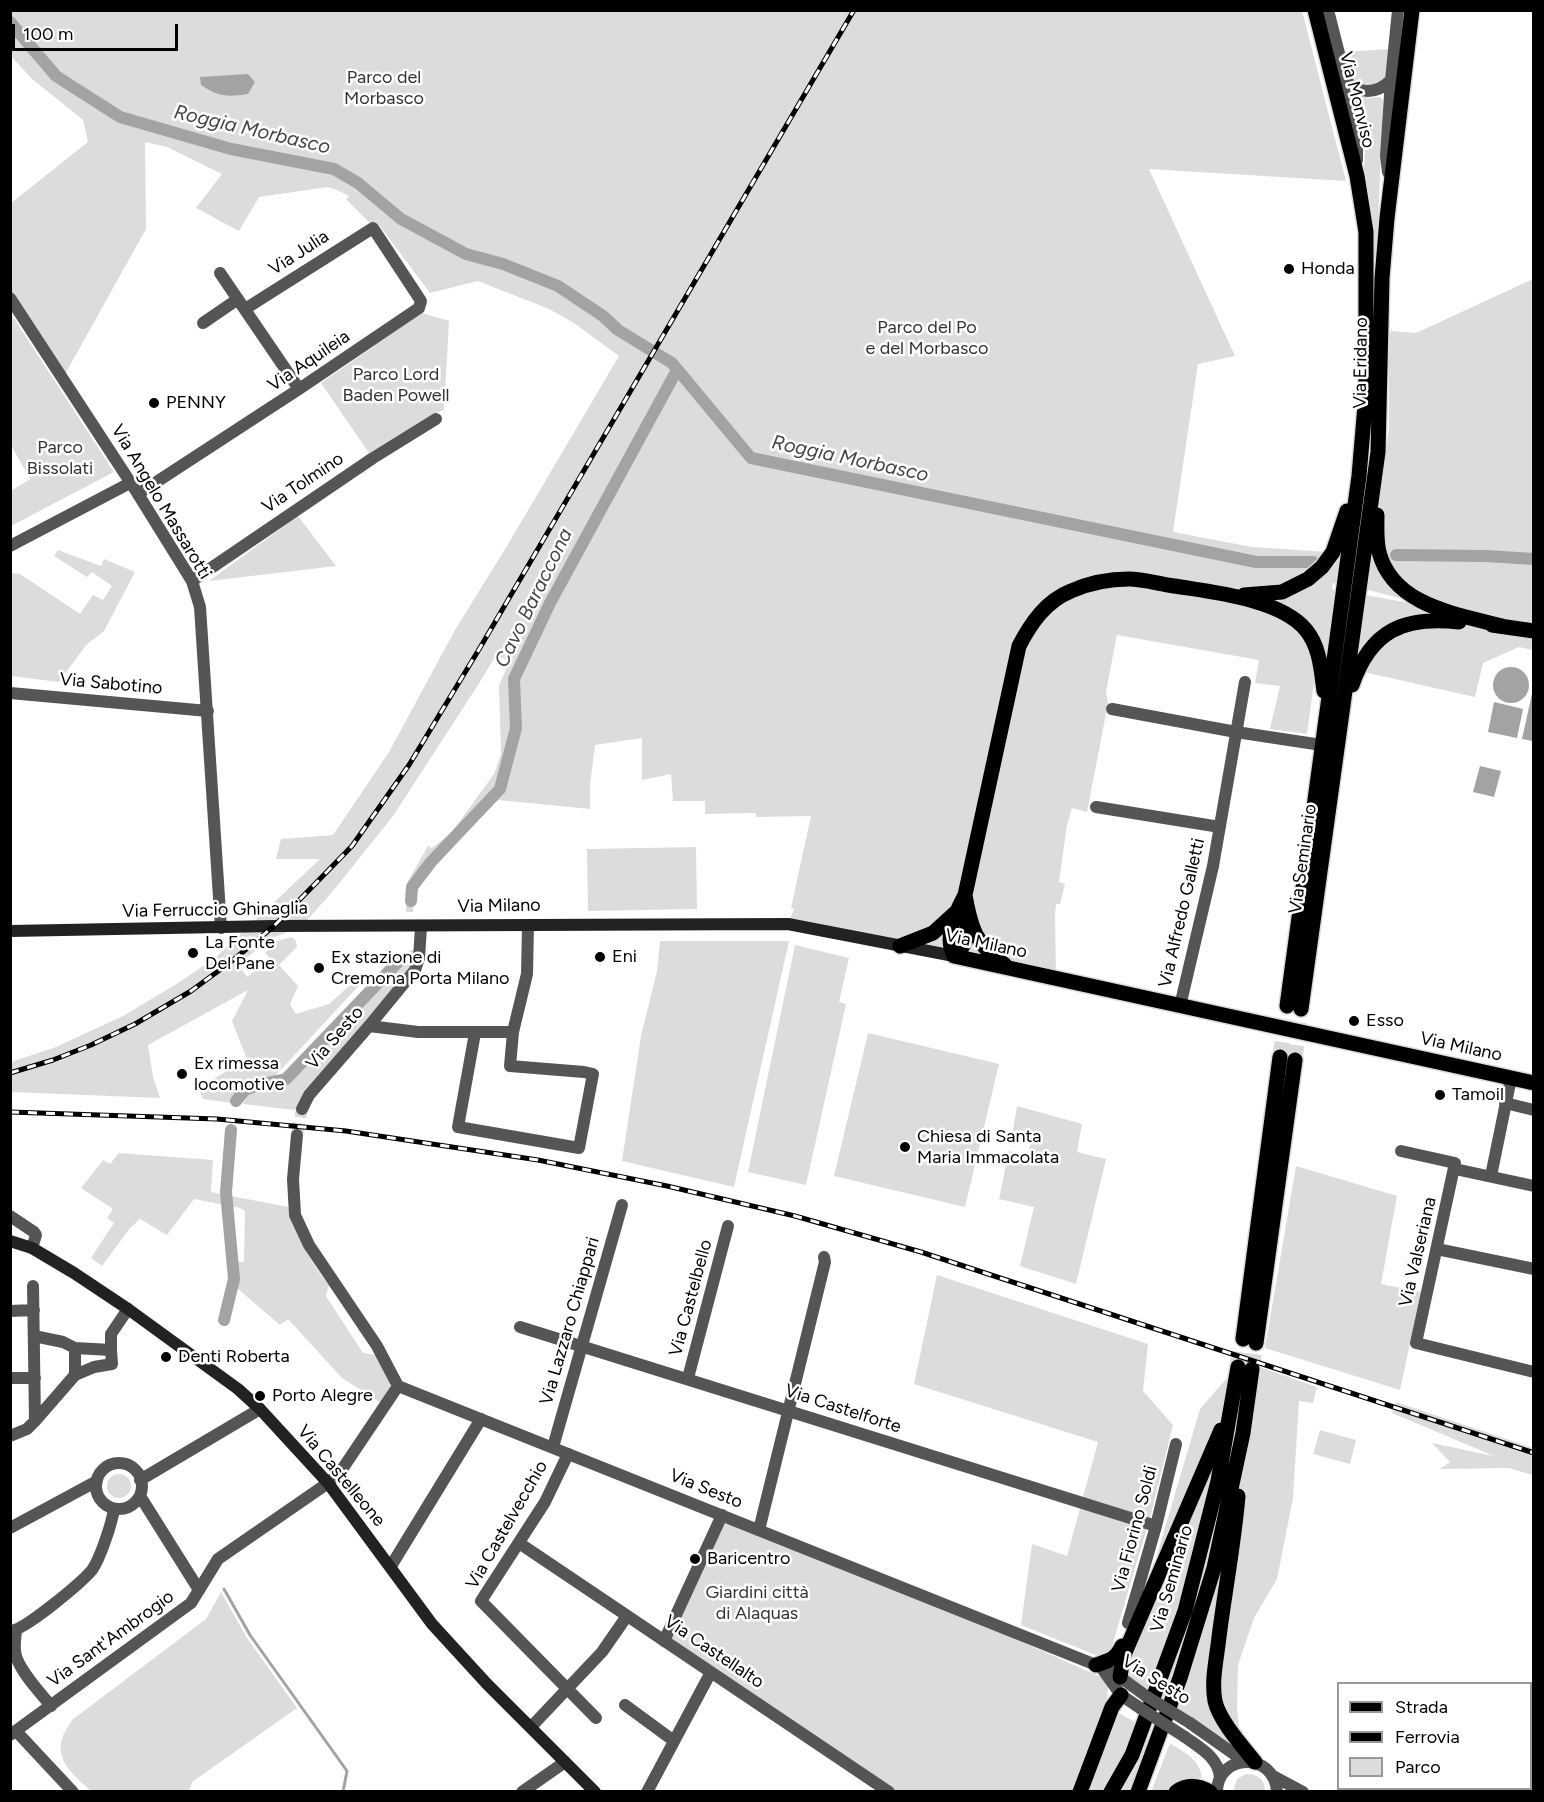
<!DOCTYPE html>
<meta charset="utf-8">
<style>
body{margin:0}
#map{position:relative;width:1544px;height:1802px;overflow:hidden;background:#fff;font-family:Figtree,sans-serif}
canvas{display:block}
.frame{position:absolute;inset:0;border:12px solid #000;pointer-events:none}
.legend{position:absolute;left:1337px;top:1682px;width:195px;height:108px;box-sizing:border-box;background:#fff;border:2px solid #999;margin:0;padding:8px 10px;list-style:none;font-size:18px;color:#000}
.legend li{display:flex;align-items:center;gap:12px;height:30px}
.legend b{width:30px;border:2px solid #999}
.scale{position:absolute;left:12px;top:24px;width:166px;height:27px;box-sizing:border-box;border:3px solid #000;border-top:0;padding-left:8px;font-size:18px;line-height:21px;white-space:nowrap;color:#000;-webkit-text-stroke:4px #fff;paint-order:stroke}
</style>
<div id="map">
<canvas width="1544" height="1802"></canvas>
<div class="frame"></div>
<ul class="legend">
<li><b style="height:8px;background:#000"></b>Strada</li>
<li><b style="height:8px;background:#000"></b>Ferrovia</li>
<li><b style="height:16px;background:#dcdcdc"></b>Parco</li>
</ul>
<div class="scale">100 m</div>
</div>
<script>
const c = document.querySelector('canvas').getContext('2d');
c.lineJoin = 'round';
function fillPath(path, color) { c.fillStyle = color; c.fill(path, 'evenodd'); }
function stroke(path, color, width, dash) { c.strokeStyle = color; c.lineWidth = width; c.lineCap = dash ? 'butt' : 'round'; c.setLineDash(dash || []); c.stroke(path); }
function write(font, color, halo, rows, align = 'center') {
  c.font = font + ' Figtree,sans-serif'; c.lineWidth = 5; c.setLineDash([]); c.textBaseline = 'middle'; c.strokeStyle = halo; c.fillStyle = color; for (const [text, x, y, turn = 0] of rows) {
    c.save(); c.translate(x, y); c.rotate((+turn || 0) * Math.PI / 180); c.textAlign = isNaN(turn) ? turn : align; if (halo) c.strokeText(text, 0, 0); c.fillText(text, 0, 0); c.restore();
  }
}
const green = new Path2D(`
 M10 11H1302L1346 181 1149 169 1235 356 1198 364 1173 532 1252 547 1328 552 1374 544 1389 429V332H1391V327L1392 331 1416 333 1533 279V650L1519 647 1483 663 1475 697 1319 662 1316 668 1307 734 1270 729 1280 686 1255 683 1259 660 1117 635 1106 691 1108 703 1087 812 1072 808 1067 825 1059 882 1065 884 1060 904H1056L1055 915 1056 978 788 924 794 909 791 908 811 816 756 817V813L705 814V801H673L671 774 642 780V738L595 745 590 785V809L499 800 485 808 415 886 413 912H406V888L408 881 428 846 432 848 452 832 494 774 501 754 499 685 510 661 496 655 478 685 393 816 333 891 301 927 272 938 238 964 247 977 271 959 265 953 277 941 292 937 296 941 297 947 279 965 298 986 290 1004 296 1014 329 1004 349 986 366 978 275 1076 243 1085 232 1103 203 1099 198 1088 247 1059 232 1021 248 990 148 1045 153 1077 160 1098 11 1092V1062L56 1047 123 1016 175 985 215 958 320 859H276L281 839 333 835 389 752 455 630 507 546 619 356 574 323 549 309 478 281 430 293 379 225 369 222 346 199 349 196 337 190 328 187 259 197 239 231 196 208 222 174 167 147 145 142 146 229 64 376 11 293V203L88 142 83 120 31 78 11 56ZM1333 583 1368 590 1442 609 1332 589Z
 M1390 49 1387 73 1382 82 1367 88 1352 80 1342 52Z
 M1358 95 1369 98 1380 97 1383 100 1376 274H1374L1371 226 1364 182 1365 142 1354 99Z
 M422 313 449 321 444 410 435 413 369 453 321 383Z
 M11 314 114 472 11 526V491L30 479 11 445Z
 M298 516 336 566 209 581Z
 M58 550 101 566 104 559 135 572 104 631 86 645 59 682 11 676V573L20 574 80 614 93 595 103 600 112 586 92 572 87 577 54 556Z
 M696 847 697 909 588 911 587 849Z
 M660 941H789L734 1187 622 1161 641 1036 657 971Z
 M795 945 849 958 839 1002 846 1004 806 1185 748 1172Z
 M417 949 411 970 366 1022 303 1092 295 1110 243 1104 248 1093 292 1081 395 970 406 952Z
 M868 1033 999 1064 965 1207 834 1176Z
 M1017 1106 1082 1124 1077 1152 1106 1159 1076 1284 1020 1266 1034 1207 999 1199 1009 1151 1028 1155 1031 1141 1012 1136Z
 M119 1153 213 1160 211 1192 288 1207C299 1234 309 1263 329 1285L326 1296 363 1353 377 1355 390 1383V1387L381 1403 342 1378 288 1319 280 1325 237 1288 239 1277 236 1262H244L245 1211 240 1208 194 1199 167 1235 140 1219 130 1228 102 1266 91 1258 114 1223 107 1218 113 1209 81 1188 103 1160 110 1164Z
 M1296 1166 1397 1196 1381 1284 1421 1292 1400 1390 1265 1348Z
 M937 1275 1148 1344 1143 1391 1173 1425 1151 1514 1108 1660 1021 1625 1032 1544 1067 1556 1098 1442 914 1384Z
 M1231 1357 1317 1387 1313 1403 1299 1401 1293 1498 1277 1579 1254 1618 1238 1665 1237 1708 1239 1727 1268 1767 1128 1679 1125 1664 1200 1409 1227 1378Z
 M1396 1402 1533 1448V1475L1508 1468 1440 1469 1450 1462 1432 1443 1494 1456 1392 1413Z
 M1320 1430 1356 1440 1350 1464 1313 1454Z
 M107 1486a12 12 0 1 1 24 0a12 12 0 1 1-24 0Z
 M723 1518 859 1569 1103 1678 1108 1687 1107 1701 1072 1791H888L665 1640Z
 M221 1592 247 1638 297 1708 192 1782 189 1791H91C76 1777 53 1760 63 1736 65 1731 69 1725 72 1720L206 1619Z
 M1117 1712 1137 1723C1127 1748 1116 1769 1101 1791L1088 1792 1106 1745Z
 M1151 1731 1154 1733 1131 1791 1121 1792 1137 1765Z
 M1170 1743C1186 1754 1199 1758 1202 1778 1187 1777 1178 1781 1168 1791L1151 1792Z
 M1246 1774C1258 1774 1265 1780 1265 1791H1233L1237 1779Z`);
const water = new Path2D(`
 M248 74 255 82 248 94C227 97 219 97 201 85L200 77Z
 M1493 685a18 18 0 1 1 36 0a18 18 0 1 1-36 0Z
 M1533 689 1534 741H1533L1522 739Z
 M1494 702 1523 709 1517 738 1488 732Z
 M1480 766 1501 771 1494 797 1473 792Z`);
const stream = new Path2D(`
 M224 1589 250 1635 347 1771 343 1792`);
const canal = new Path2D(`
 M10 22 56 76 120 117 231 149 334 169 358 183 401 219 466 254 503 264 558 286 603 316 618 330 672 363 751 458 1256 562H1313
 M1396 555 1486 556 1534 559
 M411 901 412 887 431 862 500 789 516 728 514 679 550 603 677 370
 M236 1101 245 1090 258 1085 286 1079 398 962
 M224 1320 234 1279 226 1192 231 1130`);
const tertiaryTunnel = new Path2D(`
 M297 1135 302 1109`);
const primaryTunnel = new Path2D(`
 M1280 1057 1287 1006
 M1295 1060 1301 1009
 M1238 1367 1243 1339
 M1252 1369 1256 1343`);
const minor = new Path2D(`
 M1328 10 1346 81C1360 95 1377 94 1391 80L1398 10
 M1346 81 1357 134V160
 M1388 172 1386 156 1391 80
 M220 273 299 389
 M203 323 238 299
 M138 494 299 389 419 308 421 301 373 228 245 309
 M10 546 130 483
 M192 581 373 458 436 419
 M10 693 208 711
 M1112 709 1236 732 1315 744
 M1096 807 1220 827
 M1180 1006 1213 866 1245 682
 M369 1026 418 1032H513
 M475 1033 458 1127 579 1148 593 1074 584 1072 510 1066 513 1032 527 974 528 925
 M1505 1103 1534 1110
 M1401 1151 1455 1163 1416 1343 1534 1372
 M1455 1169 1534 1186
 M1491 1176 1511 1078
 M10 1216 34 1232 36 1235 32 1248
 M1437 1249 1534 1269
 M33 1286 35 1421
 M10 1311 34 1310
 M520 1327 1156 1526
 M111 1350V1334L128 1309
 M75 1375V1348
 M10 1378H35
 M688 1378 728 1226
 M10 1436 27 1429 35 1421 75 1375 94 1367 112 1364 111 1350 75 1348 63 1342 34 1336
 M553 1447 622 1205
 M568 1454 545 1502 481 1601 596 1718
 M96 1486a23 23 0 1 1 46 0a23 23 0 1 1-46 0Z
 M140 1480 260 1409
 M328 1483 341 1471 398 1386
 M140 1496 199 1590
 M10 1528 97 1481
 M759 1530 825 1262 824 1257
 M519 1543 889 1792
 M391 1566 481 1419
 M1128 1623 1156 1526 1176 1444
 M10 1631C24 1631 82 1582 92 1570 100 1559 112 1523 114 1509
 M16 1631C15 1640 13 1650 17 1659 24 1676 39 1691 51 1706
 M664 1641 722 1515
 M625 1705 674 1741
 M531 1727 602 1652 627 1616
 M522 1792 565 1762
 M647 1792 711 1672`);
const tertiary = new Path2D(`
 M10 298 138 494 192 581 200 607 221 928
 M302 1109 309 1095 369 1026 415 970 419 958 421 927
 M297 1135 293 1179 295 1215 309 1245 377 1346 398 1386 1096 1665 1120 1677 1146 1696
 M1103 1670 1121 1695 1140 1708
 M1190 1723 1244 1761
 M16 1731 73 1792
 M10 1735 191 1603 218 1559 328 1483
 M1185 1737C1200 1748 1218 1757 1220 1777
 M1273 1776 1303 1792
 M1217 1792C1217 1753 1275 1751 1277 1792`);
const secondary = new Path2D(`
 M10 931 274 926 788 924 954 956
 M10 1241 32 1248 74 1273 128 1309 238 1389 260 1409 328 1483 432 1624 487 1684 595 1792`);
const primary = new Path2D(`
 M1377 515C1377 527 1376 540 1379 552 1393 606 1457 614 1502 626
 M1244 595 1282 592 1308 579 1322 567 1333 552 1347 511
 M1492 625 1534 631
 M1352 685C1371 630 1404 616 1459 622
 M965 895C971 929 976 945 1005 965
 M900 946 933 933 955 913
 M954 956C944 936 955 914 965 895L1019 646C1031 623 1046 601 1071 591 1089 583 1109 579 1129 579 1143 579 1159 584 1174 586 1212 592 1281 599 1306 630 1320 647 1321 670 1324 691
 M954 956 1534 1083
 M954 956C967 946 966 935 968 919
 M1287 1006 1359 476 1366 394V232L1357 176 1315 10
 M1301 1009 1378 452 1382 278 1387 218 1412 10
 M1243 1339 1280 1057
 M1256 1343 1295 1060
 M1238 1496C1234 1543 1225 1590 1219 1637 1217 1657 1211 1681 1215 1701 1219 1720 1242 1746 1255 1762
 M1096 1665C1110 1660 1115 1660 1122 1646
 M1120 1677 1123 1657 1221 1430
 M1080 1792 1112 1707 1121 1695
 M1111 1792 1132 1755 1185 1611 1218 1481 1238 1367
 M1138 1792 1180 1678 1214 1568 1243 1433 1252 1369
 M1176 1792C1187 1784 1199 1785 1210 1792`);
const rail = new Path2D(`
 M10 1073 53 1060 91 1045 135 1024 191 991 232 961 274 926 352 846 409 765 481 646 854 10
 M10 1112 217 1119 346 1131 538 1160 667 1186 795 1216 921 1252 1534 1453`);
const tertiaryBridge = new Path2D(`
 M1146 1696 1190 1723
 M1140 1708 1185 1737`);
const markers = [
 [1289,269,6,"#000"],
 [154,403,6,"#000"],
 [193,953,6,"#000"],
 [600,957,6,"#000"],
 [319,968,6,"#000"],
 [1354,1021,6,"#000"],
 [182,1074,6,"#000"],
 [1440,1095,6,"#000"],
 [905,1147,6,"#000"],
 [166,1357,6,"#000"],
 [260,1396,6,"#000"],
 [695,1559,6,"#000"]
];
const parkNames = [
 ["Parco del",384,78],
 ["Morbasco",384,99],
 ["Parco del Po",927,328],
 ["e del Morbasco",927,349],
 ["Parco Lord",396,375],
 ["Baden Powell",396,396],
 ["Parco",60,448],
 ["Bissolati",60,469],
 ["Giardini città",757,1593],
 ["di Alaquas",757,1614]
];
const streetNames = [
 ["Via Monviso",1357,100,76],
 ["Via Julia",299,253,-33],
 ["Via Aquileia",309,361,-34],
 ["Via Eridano",1361,363,-89],
 ["Via Tolmino",303,483,-34],
 ["Via Angelo Massarotti",161,502,59],
 ["Via Sabotino",111,684,5],
 ["Via Seminario",1303,859,-82],
 ["Via Milano",499,906,-1],
 ["Via Ferruccio Ghinaglia",215,910,-1],
 ["Via Alfredo Galletti",1182,913,-77],
 ["Via Milano",986,944,12],
 ["Via Sesto",335,1038,-49],
 ["Via Milano",1461,1047,12],
 ["Via Valseriana",1418,1252,-77],
 ["Via Castelbello",691,1298,-75],
 ["Via Lazzaro Chiappari",570,1321,-74],
 ["Via Castelforte",843,1409,18],
 ["Via Castelleone",341,1476,50],
 ["Via Sesto",706,1489,22],
 ["Via Castelvecchio",507,1525,-60],
 ["Via Fiorino Soldi",1135,1529,-75],
 ["Via Seminario",1172,1579,-74],
 ["Via Sant'Ambrogio",111,1639,-36],
 ["Via Castellalto",714,1652,34],
 ["Via Sesto",1156,1680,32]
];
const poiNames = [
 ["Honda",1301,269],
 ["PENNY",166,403],
 ["La Fonte",205,943],
 ["Del Pane",205,964],
 ["Eni",612,957],
 ["Ex stazione di",331,958],
 ["Cremona Porta Milano",331,979],
 ["Esso",1366,1021],
 ["Ex rimessa",194,1064],
 ["locomotive",194,1085],
 ["Tamoil",1452,1095],
 ["Chiesa di Santa",917,1137],
 ["Maria Immacolata",917,1158],
 ["Denti Roberta",178,1357],
 ["Porto Alegre",272,1396],
 ["Baricentro",707,1559]
];
const waterNames = [
 ["Roggia Morbasco",252,130,13],
 ["Roggia Morbasco",850,459,12],
 ["Cavo Baraccona",534,598,-64]
];
fillPath(green, '#dcdcdc');
fillPath(water, '#a3a3a3');
stroke(stream, '#a3a3a3', 3);
stroke(canal, '#a3a3a3', 12);
stroke(tertiaryTunnel, '#d9d9d9', 12, [12, 6]);
stroke(primaryTunnel, '#d9d9d9', 15, [15, 8]);
stroke(primary, '#dbdbdb', 18);
stroke(minor, '#555', 12);
stroke(tertiary, '#555', 12);
stroke(secondary, '#222', 12);
stroke(primary, '#000', 15);
stroke(rail, '#000', 5);
stroke(rail, '#fff', 3, [9]);
stroke(tertiaryBridge, '#555', 12);
for (const [x, y, r, color] of markers) { const dot = new Path2D(); dot.arc(x, y, r, 0, 2 * Math.PI); c.fillStyle = color; c.fill(dot); stroke(dot, '#fff', 2); }
write('18px', '#333', '#fff', parkNames);
write('18px', '#000', '#fff', streetNames);
write('18px', '#000', '#fff', poiNames, 'left');
write('italic 20px', '#444', '#fff', waterNames);
</script>
